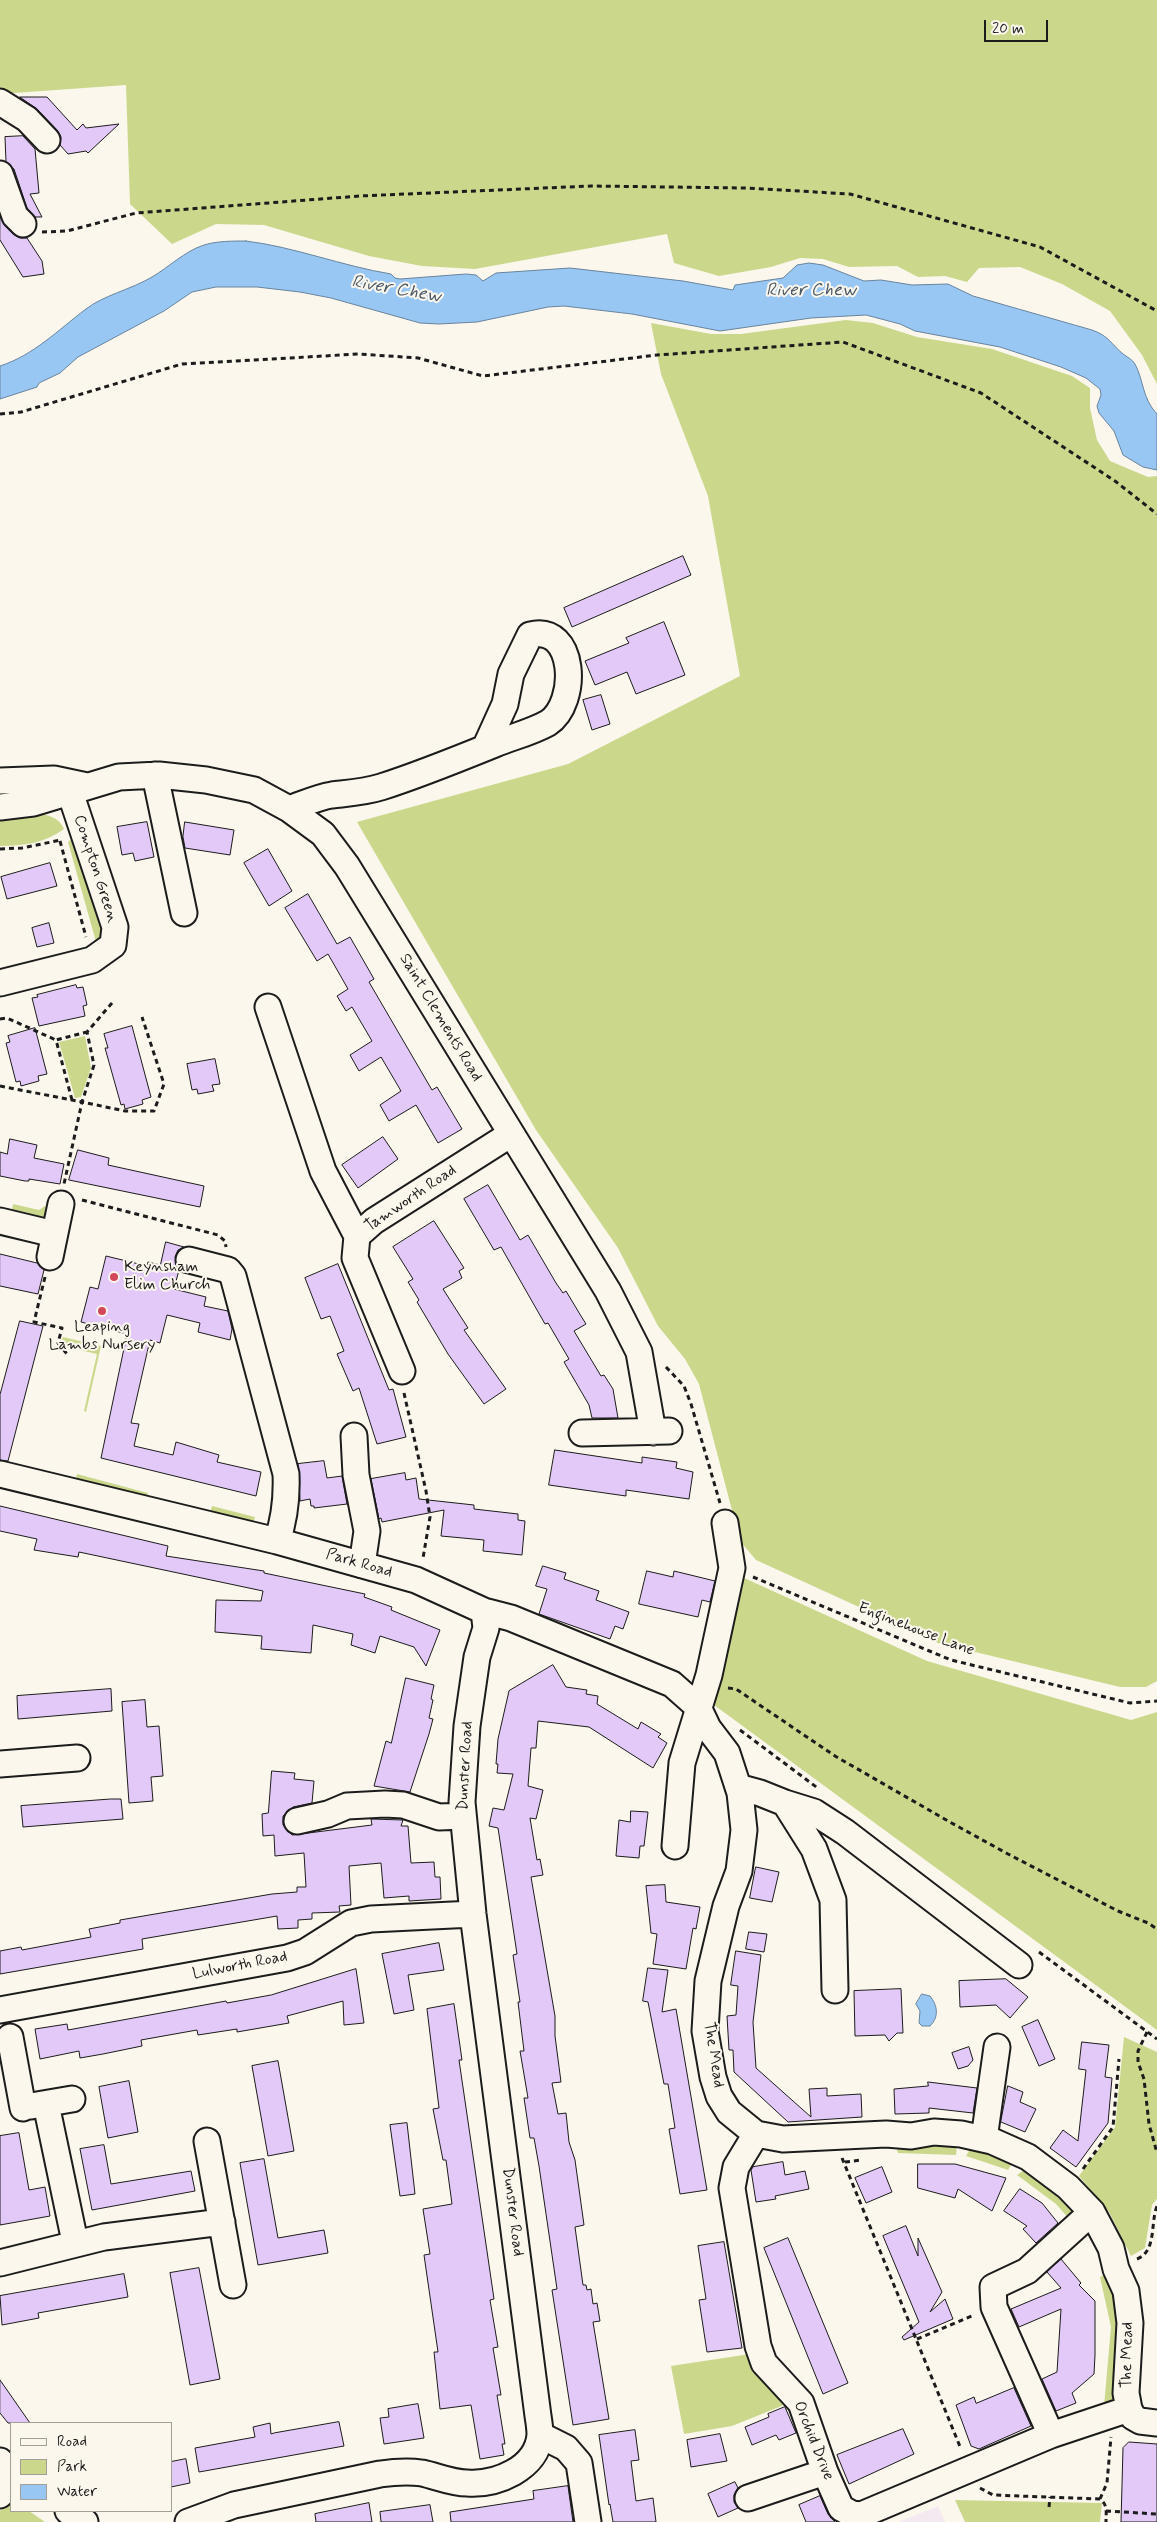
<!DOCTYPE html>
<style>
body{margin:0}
#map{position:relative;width:1157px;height:2522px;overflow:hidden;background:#fbf7ec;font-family:Mynerve,sans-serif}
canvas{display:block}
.legend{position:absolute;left:10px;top:2422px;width:162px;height:90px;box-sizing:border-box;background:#fbf7ec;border:1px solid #a29f99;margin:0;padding:6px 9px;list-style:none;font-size:15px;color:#1c1c1c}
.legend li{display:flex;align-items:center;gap:10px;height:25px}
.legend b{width:25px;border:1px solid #a29f99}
.scale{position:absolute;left:984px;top:20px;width:64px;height:22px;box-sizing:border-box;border:2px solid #1c1c1c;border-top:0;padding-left:6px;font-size:15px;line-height:18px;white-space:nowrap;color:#1c1c1c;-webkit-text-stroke:4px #fbf7ec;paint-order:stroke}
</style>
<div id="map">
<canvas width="1157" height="2522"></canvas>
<ul class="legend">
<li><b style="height:6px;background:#fbf7ec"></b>Road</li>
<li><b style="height:14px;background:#cbd88c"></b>Park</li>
<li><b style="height:14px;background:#99c7f3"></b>Water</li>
</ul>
<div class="scale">20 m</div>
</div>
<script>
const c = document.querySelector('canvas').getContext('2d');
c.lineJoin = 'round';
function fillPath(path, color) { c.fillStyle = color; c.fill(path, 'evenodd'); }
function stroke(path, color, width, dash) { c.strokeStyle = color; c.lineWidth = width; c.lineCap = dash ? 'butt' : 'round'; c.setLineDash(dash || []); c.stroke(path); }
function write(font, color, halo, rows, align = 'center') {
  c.font = font + ' Mynerve,sans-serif'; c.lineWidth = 4; c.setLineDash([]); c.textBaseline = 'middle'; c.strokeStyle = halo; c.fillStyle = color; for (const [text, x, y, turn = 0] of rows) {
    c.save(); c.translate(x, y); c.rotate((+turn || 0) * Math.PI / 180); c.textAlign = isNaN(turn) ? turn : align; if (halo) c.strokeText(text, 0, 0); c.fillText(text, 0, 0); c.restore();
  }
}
const built = new Path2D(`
 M938 2506 945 2522H899Z`);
const green = new Path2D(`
 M0 0H1157V384L1142 355 1110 311 1062 284 1020 267 979 268 967 282 945 276 918 277 897 266 849 267 823 259 800 258 771 267 719 276 674 263 667 234 475 269 422 266 369 256 264 225 216 224 172 244 130 204 126 85 0 94Z
 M846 320 873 323 917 337 992 349 1072 376 1090 388V408L1097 440 1110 461 1148 477 1157 476V1681L1146 1687H1120L938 1643 756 1560 740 1541 699 1384 685 1359 658 1326 618 1248 536 1130 357 822 568 764 740 676 708 496 661 374 651 323 711 334H741Z
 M36 813C48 815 59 817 64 829 45 843 24 846 0 846V818Z
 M76 835 108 929 98 949 68 842Z
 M85 1036 91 1068 81 1097 75 1098 59 1042Z
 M13 1204 39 1210 45 1206 51 1214 41 1221 34 1222 29 1213 12 1210Z
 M63 1337 101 1346 86 1412 84 1411 97 1354 63 1346 61 1344Z
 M77 1474 148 1493 146 1499 75 1482Z
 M212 1506 255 1517 253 1524 210 1514Z
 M742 1577 927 1661 1131 1720 1157 1712V2030L710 1702Z
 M1124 2037 1157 2052V2199L1152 2205 1145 2248 1131 2256 1109 2212 1079 2176 1115 2127Z
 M957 2143 956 2155 898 2153 895 2144Z
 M972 2146 1010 2159 1011 2165 1008 2170 966 2156Z
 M1027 2168 1063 2195 1076 2212 1070 2220 1056 2204 1017 2175Z
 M1111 2273 1120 2322 1116 2398 1113 2402 1104 2406 1111 2327 1100 2277Z
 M750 2354 789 2403 732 2426 684 2434 671 2366Z
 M955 2500 1102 2503 1100 2522H965Z
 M11 2502V2511H29L45 2522H0V2511Z`);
const water = new Path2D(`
 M246 241C295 247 342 266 391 274L395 278 400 279 466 274 476 275 483 281 496 273 570 268 683 281 733 290 735 285 783 278 797 265 809 263 823 265 864 281 881 280 912 285 948 284 973 296 1092 330C1109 336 1110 343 1123 354 1127 357 1132 359 1135 364 1144 381 1142 398 1157 414V470L1143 467 1123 455 1114 431 1099 413 1097 406 1101 395 1100 389 1086 378 1061 367 1000 347 915 331 900 324 866 315 811 318 720 331 632 314 564 306 548 307 477 322 439 324 420 323 331 298 300 292 257 287H216L192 292 164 311 78 357 60 373 39 383 37 387 0 399V366C34 355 58 330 86 309 102 296 132 289 152 277 169 267 185 251 204 245 217 241 232 241 246 241Z
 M922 1994 930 1996C938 2006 939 2017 930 2026H922L919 2023 920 2011 916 2004Z`);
const building = new Path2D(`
 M20 97H47L77 130 83 124 86 128 119 124 88 153 86 151 68 154 60 145 61 137 57 130 37 109Z
 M23 136 35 149 39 193 30 194 42 217H35L27 208 14 169 6 162 5 137Z
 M0 217 5 226 13 234 20 238H27L42 261 44 274 23 277 0 240Z
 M683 556 691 575 572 627 564 608Z
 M664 622 685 675 636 694 627 672 595 685 585 661 629 643 626 638Z
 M601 695 610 724 592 730 583 700Z
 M147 822 154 857 135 861 133 853 122 855 117 827Z
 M185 822 234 830 230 855 185 848 183 837Z
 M268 849 292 891 269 906 244 863Z
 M50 863 57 886 7 899 1 877Z
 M308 894 337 944 350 937 374 979 369 982 432 1090 437 1087 462 1129 438 1143 416 1105 389 1121 380 1105 401 1091 381 1057 359 1071 350 1055 372 1041 352 1007 346 1011 337 996 348 989 328 954 317 961 285 908Z
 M49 923 54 943 37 947 32 928Z
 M76 985 77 988 83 987 87 1005 83 1006 85 1016 39 1026 32 998 38 997 37 995Z
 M132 1026 151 1097 142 1100 143 1104 125 1109 124 1104 121 1105 105 1048H108L104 1034Z
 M35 1028 47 1074 38 1076 39 1081 21 1086 20 1081 16 1082 6 1043 10 1042 8 1036Z
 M215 1059 220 1084 212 1085 214 1091 198 1094 197 1089 192 1090 187 1064Z
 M383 1137 398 1159 358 1188 342 1165Z
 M10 1139 37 1145 34 1158 64 1164 60 1184 29 1179V1181H25L0 1176V1152L7 1154Z
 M78 1150 109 1158 108 1165 204 1186 200 1207 69 1180Z
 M488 1185 520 1240 528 1235 556 1283 563 1293 566 1291 581 1316 586 1324 574 1331 601 1376 604 1375 613 1389 618 1418H592L589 1405 564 1362 569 1359 548 1323 545 1324 501 1247 494 1250 464 1199Z
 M434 1221 464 1268 459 1271 462 1278 443 1289 468 1328 464 1330 506 1389 484 1404 448 1354 417 1302 419 1300 408 1282 413 1279 393 1247Z
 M166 1242 184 1247 178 1250 175 1257 179 1270 174 1289 206 1297 204 1306 228 1311 232 1329 230 1340 198 1332 200 1323 167 1315 160 1343 150 1340 131 1423 139 1424 134 1446 173 1455 176 1442 219 1455 217 1462 261 1472 256 1496 101 1458 127 1334 81 1322 90 1287 98 1289 106 1256 147 1266 148 1262 160 1265Z
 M0 1254 37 1263 44 1270 38 1294 0 1286Z
 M338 1264 389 1390 393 1389 406 1437 377 1444 359 1388 353 1391 337 1354 344 1351 330 1316 321 1319 305 1278Z
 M20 1321 43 1326 8 1461 0 1460V1395Z
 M555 1450 642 1463V1457L677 1462 676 1468 693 1472 689 1499 626 1490V1496L549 1485Z
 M324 1461 327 1478 342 1476 347 1504 314 1508V1506H311L310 1499 300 1501 298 1464Z
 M405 1473 406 1480 416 1478 419 1499 474 1505V1509L518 1514V1520L525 1521 522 1555 483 1551 484 1540 441 1536 444 1510 382 1522 381 1518 379 1519 371 1479Z
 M0 1506 168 1546 166 1556 264 1571V1573L365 1594 364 1597 392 1607 391 1610 440 1630 426 1666 414 1647 380 1636 375 1653 351 1645 353 1634 313 1625 311 1653 261 1649 262 1636 215 1632 216 1600 261 1601 263 1591 79 1552 78 1557 34 1550 37 1539 0 1531Z
 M543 1566 566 1573 564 1579 599 1591 596 1600 629 1612 623 1629 615 1626 610 1639 539 1614 547 1589 536 1586Z
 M647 1571 673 1577 674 1571 715 1581 710 1602 702 1600 698 1617 639 1604Z
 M553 1665 566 1687 587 1690 586 1694 598 1696 597 1704 638 1729 641 1722 661 1734 658 1737 667 1743 653 1768 589 1727 538 1721 536 1748H531L528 1786 543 1790 536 1819 530 1818 537 1860 540 1859 543 1875 531 1877 555 2016V2036L561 2082 552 2083 558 2114 566 2113 569 2142 575 2160 584 2225 575 2227 583 2285H586L587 2290 591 2289 593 2304 597 2303 600 2321 593 2322 609 2419 573 2425 552 2290 557 2289 539 2166 534 2138H530L524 2098H528L520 2051H524L518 2002H520L513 1955 517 1954 498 1828 489 1826 493 1808 504 1810 513 1774 497 1773 498 1764H496L498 1739 509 1691Z
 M406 1678 434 1685 431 1699 433 1700 429 1718 433 1719 429 1734 410 1792 374 1786 386 1741 391 1743Z
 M111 1689 112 1711 18 1719 17 1696Z
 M145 1700 147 1727 159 1726 163 1776 151 1777 153 1801 129 1803 122 1702Z
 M272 1771 295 1773 294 1779 314 1781 312 1803 293 1807 283 1816V1825L292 1835 372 1825 371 1819 403 1820 401 1826H408L411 1863 434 1862 435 1877H440L441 1899 409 1901V1896L384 1898 381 1863 349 1866 351 1905 339 1906 340 1912 312 1913V1919L298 1920V1928L278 1929 277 1916 142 1939 143 1949 0 1974V1951L21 1947 22 1950 91 1937 89 1929 120 1923V1920L272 1894 297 1892V1887H306L304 1853 275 1856 274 1835 263 1836 262 1814 268 1813Z
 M111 1799H121L123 1819 23 1827 21 1806Z
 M631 1811 648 1812 644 1846H640L639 1858 616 1856 619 1820 630 1822Z
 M756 1867 779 1872 772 1902 750 1898Z
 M665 1885 666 1902 700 1907 696 1929 693 1928 686 1969 653 1964 657 1934 651 1933 646 1886Z
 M749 1932 767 1934 764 1952 746 1949Z
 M439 1943 444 1970 408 1975 414 2010 394 2014 382 1954Z
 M736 1951 761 1955 753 2022 756 2068 811 2117 809 2089 827 2088V2096L861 2094 862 2117 788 2122 734 2072 733 2050H729L727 2016 736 2015 738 1986 731 1985Z
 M648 1968 668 1970 662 2012 676 2009 707 2190 680 2194 669 2129 675 2128 668 2084H664L648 2002 643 2001Z
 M356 1969 364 2023 344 2025 343 2001 287 2016 289 2023 237 2032V2029L198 2035 197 2030 141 2040 142 2046 103 2054 80 2058 79 2051 40 2059 35 2029 67 2024 68 2030 226 2001 227 2003 271 1995Z
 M1006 1979 1028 1997 1010 2018 996 2005 960 2007 959 1981Z
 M901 1989 903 2033H897L889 2041 885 2035 855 2036 854 1991Z
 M454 2004 462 2060H459L494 2299 490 2300 498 2347 493 2348 501 2395H497L505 2444H502L504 2455 480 2459 471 2405 440 2409 434 2352H438L424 2255 430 2254 423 2209 452 2204 446 2160H443L433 2109 439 2108 427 2009Z
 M1038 2020 1055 2059 1039 2066 1022 2027Z
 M1082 2042 1109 2045 1105 2077 1112 2078 1108 2123 1076 2167 1050 2148 1063 2130 1078 2141 1086 2070 1079 2069Z
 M969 2047 973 2060 968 2066 958 2069 952 2053Z
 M278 2061 294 2151 268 2156 252 2066Z
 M129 2081 138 2132 108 2138 99 2087Z
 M928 2082 977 2088 973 2113 929 2108V2113L895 2114 894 2089 928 2086Z
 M1008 2086 1023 2092 1020 2102 1036 2109 1025 2132 1001 2122Z
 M407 2123 415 2194 400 2196 390 2125Z
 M19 2133 29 2190 45 2187 50 2216 0 2225V2136Z
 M104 2145 111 2184 191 2171 195 2191 92 2210 80 2149Z
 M264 2159 278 2238 324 2230 328 2253 258 2265 240 2163Z
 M783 2162 785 2175 805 2171 809 2189 775 2196 776 2199 756 2202 751 2170 753 2167Z
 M918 2164H955L1006 2178 992 2211 958 2189 955 2198 918 2188Z
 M882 2167 892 2192 866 2203 855 2178Z
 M1020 2189 1042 2203 1058 2223 1036 2243 1023 2229 1027 2226 1004 2211Z
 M906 2226 918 2256V2238L942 2292 930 2312 945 2299 953 2319 904 2340 902 2337 919 2322 883 2236Z
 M788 2238 848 2383 823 2394 764 2248Z
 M724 2242 742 2348 707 2352 699 2300 706 2299 698 2246Z
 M1061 2259 1081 2283 1079 2285 1095 2301V2355L1094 2374 1072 2393 1076 2403 1056 2411 1042 2379 1057 2372 1061 2309 1019 2327 1011 2309 1061 2288 1047 2272Z
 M199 2268 220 2379 190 2385 170 2273Z
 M124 2274 128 2297 38 2313 39 2318 2 2325 0 2296Z
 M0 2380 30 2423H8L0 2413Z
 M1014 2388 1031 2426 979 2449 971 2446 956 2405 974 2397 976 2403Z
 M418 2404 424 2438 384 2444 380 2418 389 2417 388 2409Z
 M785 2407 796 2433 779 2440 776 2435 752 2445 745 2427 769 2417 768 2414Z
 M339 2422 344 2446 199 2472 195 2448 255 2437 253 2427 270 2423 271 2434 274 2433Z
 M903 2429 914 2454 849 2484 837 2455Z
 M635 2430 639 2460 631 2461 636 2501 653 2498 656 2522H613L610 2504 609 2505 599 2435Z
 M720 2434 727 2461 691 2467 687 2440Z
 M1129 2442 1157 2444V2522H1121L1123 2448Z
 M186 2459 190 2483 171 2487V2462Z
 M735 2482 738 2488 734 2495V2502L738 2508 718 2517 708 2494Z
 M568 2486 573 2522H451L450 2512 534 2499 533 2491Z
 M820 2496 828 2514 835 2522H806L799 2505Z
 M369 2503 372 2522H316L315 2514Z
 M430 2505 433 2522H381L380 2512Z`);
const path = new Path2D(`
 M42 232 67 231 136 213 360 196 591 186 746 188 850 194 1040 247 1157 311
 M0 414 21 412 182 364 359 354 418 358 483 376 657 355 843 342 981 393 1115 481 1157 514
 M60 841 86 937
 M0 849 22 848 61 840
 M112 1003 87 1032 94 1065 82 1102 125 1111H154L164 1084 142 1017
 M0 1019 7 1018 56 1040
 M0 1086 82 1102 64 1184
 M72 1100 56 1040 87 1032
 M82 1200 218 1235 225 1241 226 1247
 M45 1277 34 1322 62 1328 58 1343 67 1354
 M666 1367 684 1386 691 1404 720 1503
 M404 1393 426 1491 430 1517 423 1558
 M753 1577 951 1660 1130 1703 1157 1701
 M728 1688 736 1689 835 1756 948 1821 1008 1854 1118 1911 1148 1923 1157 1929
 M740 1730 819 1789
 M1039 1952 1157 2039
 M1147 2032 1138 2051V2062L1144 2079 1149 2124 1157 2153
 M842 2158 961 2449
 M845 2162 862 2160
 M1083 2169 1113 2127 1119 2059
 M1137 2259C1157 2251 1150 2224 1157 2206
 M917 2339 974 2315
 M980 2488 993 2495 1100 2499C1108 2505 1106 2512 1106 2522
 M1100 2499 1107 2483 1111 2437
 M1049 2507 1050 2497
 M1106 2511 1157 2514`);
const minor = new Path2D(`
 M0 102 27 119 47 140
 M0 174 15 216 23 224
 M155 775 184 913
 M0 781 54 779 87 786
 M0 807 33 803 119 777 159 775 206 780 254 790 289 809 323 834 347 866 608 1291 639 1352 653 1432
 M289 809C303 804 318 797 332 795 349 793 365 792 381 787 419 775 458 759 495 744 512 737 532 732 548 723 579 703 576 623 530 635L511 674 505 704 485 748
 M0 983 92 960 113 945 115 927 70 792
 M268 1007 323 1171 357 1236
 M0 1221 54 1234
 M50 1257 61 1204
 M189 1260 228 1270 233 1276 286 1474C287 1498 285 1518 277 1541
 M402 1371 355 1258 357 1236 374 1221 511 1134
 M582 1433 669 1431
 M354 1436 356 1475 367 1531 362 1565
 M0 1474 277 1541 416 1580 484 1611 511 1618 672 1684 698 1707 708 1728 727 1753 740 1793 744 1830 739 1871 726 1906 708 1981 705 2031 713 2077 719 2096 729 2112 756 2134 783 2139 886 2134 911 2136 934 2132 961 2134 992 2141 1028 2157 1068 2187 1092 2212 1111 2248 1116 2269 1126 2291 1130 2323 1126 2393 1129 2409 1133 2417 1140 2421 1157 2423
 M0 1764 77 1758
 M738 1787 760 1793 785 1803 814 1849 833 1900 835 1990
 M785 1803 814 1812 845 1832 1019 1965
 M297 1821 328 1814 347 1806 385 1804 403 1805 439 1817 463 1816
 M675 1846 682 1763 709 1675 732 1568 725 1523
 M0 2010 287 1958 305 1952 351 1923 371 1919 473 1914
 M10 2037 23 2108
 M46 2104 75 2242
 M31 2106 72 2099
 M756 2134 736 2167 732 2188 758 2346 764 2363 801 2403 825 2472 841 2508 852 2514 861 2515 1051 2435 1129 2409
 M984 2139 997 2047
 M207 2141 233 2285
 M0 2263 104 2237 222 2222
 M540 2435 566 2448 579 2463 588 2522
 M1051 2435 994 2307 993 2287 1027 2271 1092 2212
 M0 2461 11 2471
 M0 2495 11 2482
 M748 2498 825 2472
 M68 2511 85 2522
 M188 2522 234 2505 380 2474C394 2472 408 2471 422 2473 436 2476 452 2483 467 2483 496 2485 537 2469 540 2435 540 2429 539 2422 538 2416L473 1914 462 1802 467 1726 477 1657 486 1628 484 1611`);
const markers = [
 [114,1277,5,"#d1495b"],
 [102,1311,5,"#d1495b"]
];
const streetNames = [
 ["Compton Green",95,869,72],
 ["Saint Clements Road",440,1018,59],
 ["Tamworth Road",411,1199,-34],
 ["Park Road",359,1564,16],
 ["Enginehouse Lane",916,1630,21],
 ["Dunster Road",466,1766,-87],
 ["Lulworth Road",240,1966,-11],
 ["The Mead",713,2055,81],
 ["Dunster Road",512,2212,83],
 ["The Mead",1128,2355,-89],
 ["Orchid Drive",813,2441,68]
];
const poiNames = [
 ["Keynsham",124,1268],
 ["Elim Church",124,1286],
 ["Leaping",102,1328,"center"],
 ["Lambs Nursery",102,1346,"center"]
];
const waterNames = [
 ["River Chew",396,290,10],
 ["River Chew",811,291]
];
fillPath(built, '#f4e9f0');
fillPath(green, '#cbd88c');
fillPath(water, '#99c7f3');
stroke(water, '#67839d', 1);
fillPath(building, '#e2c9f8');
stroke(building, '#1c1c1c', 1);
stroke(minor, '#1c1c1c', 29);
stroke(path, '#1c1c1c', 3, [5, 4]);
stroke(minor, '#fbf7ec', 25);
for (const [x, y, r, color] of markers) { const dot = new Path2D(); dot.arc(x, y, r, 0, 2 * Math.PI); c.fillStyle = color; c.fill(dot); stroke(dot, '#fbf7ec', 2); }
write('16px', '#1c1c1c', '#fbf7ec', streetNames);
write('16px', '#1c1c1c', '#fbf7ec', poiNames, 'left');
write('italic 18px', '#485867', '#fbf7ec', waterNames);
</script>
